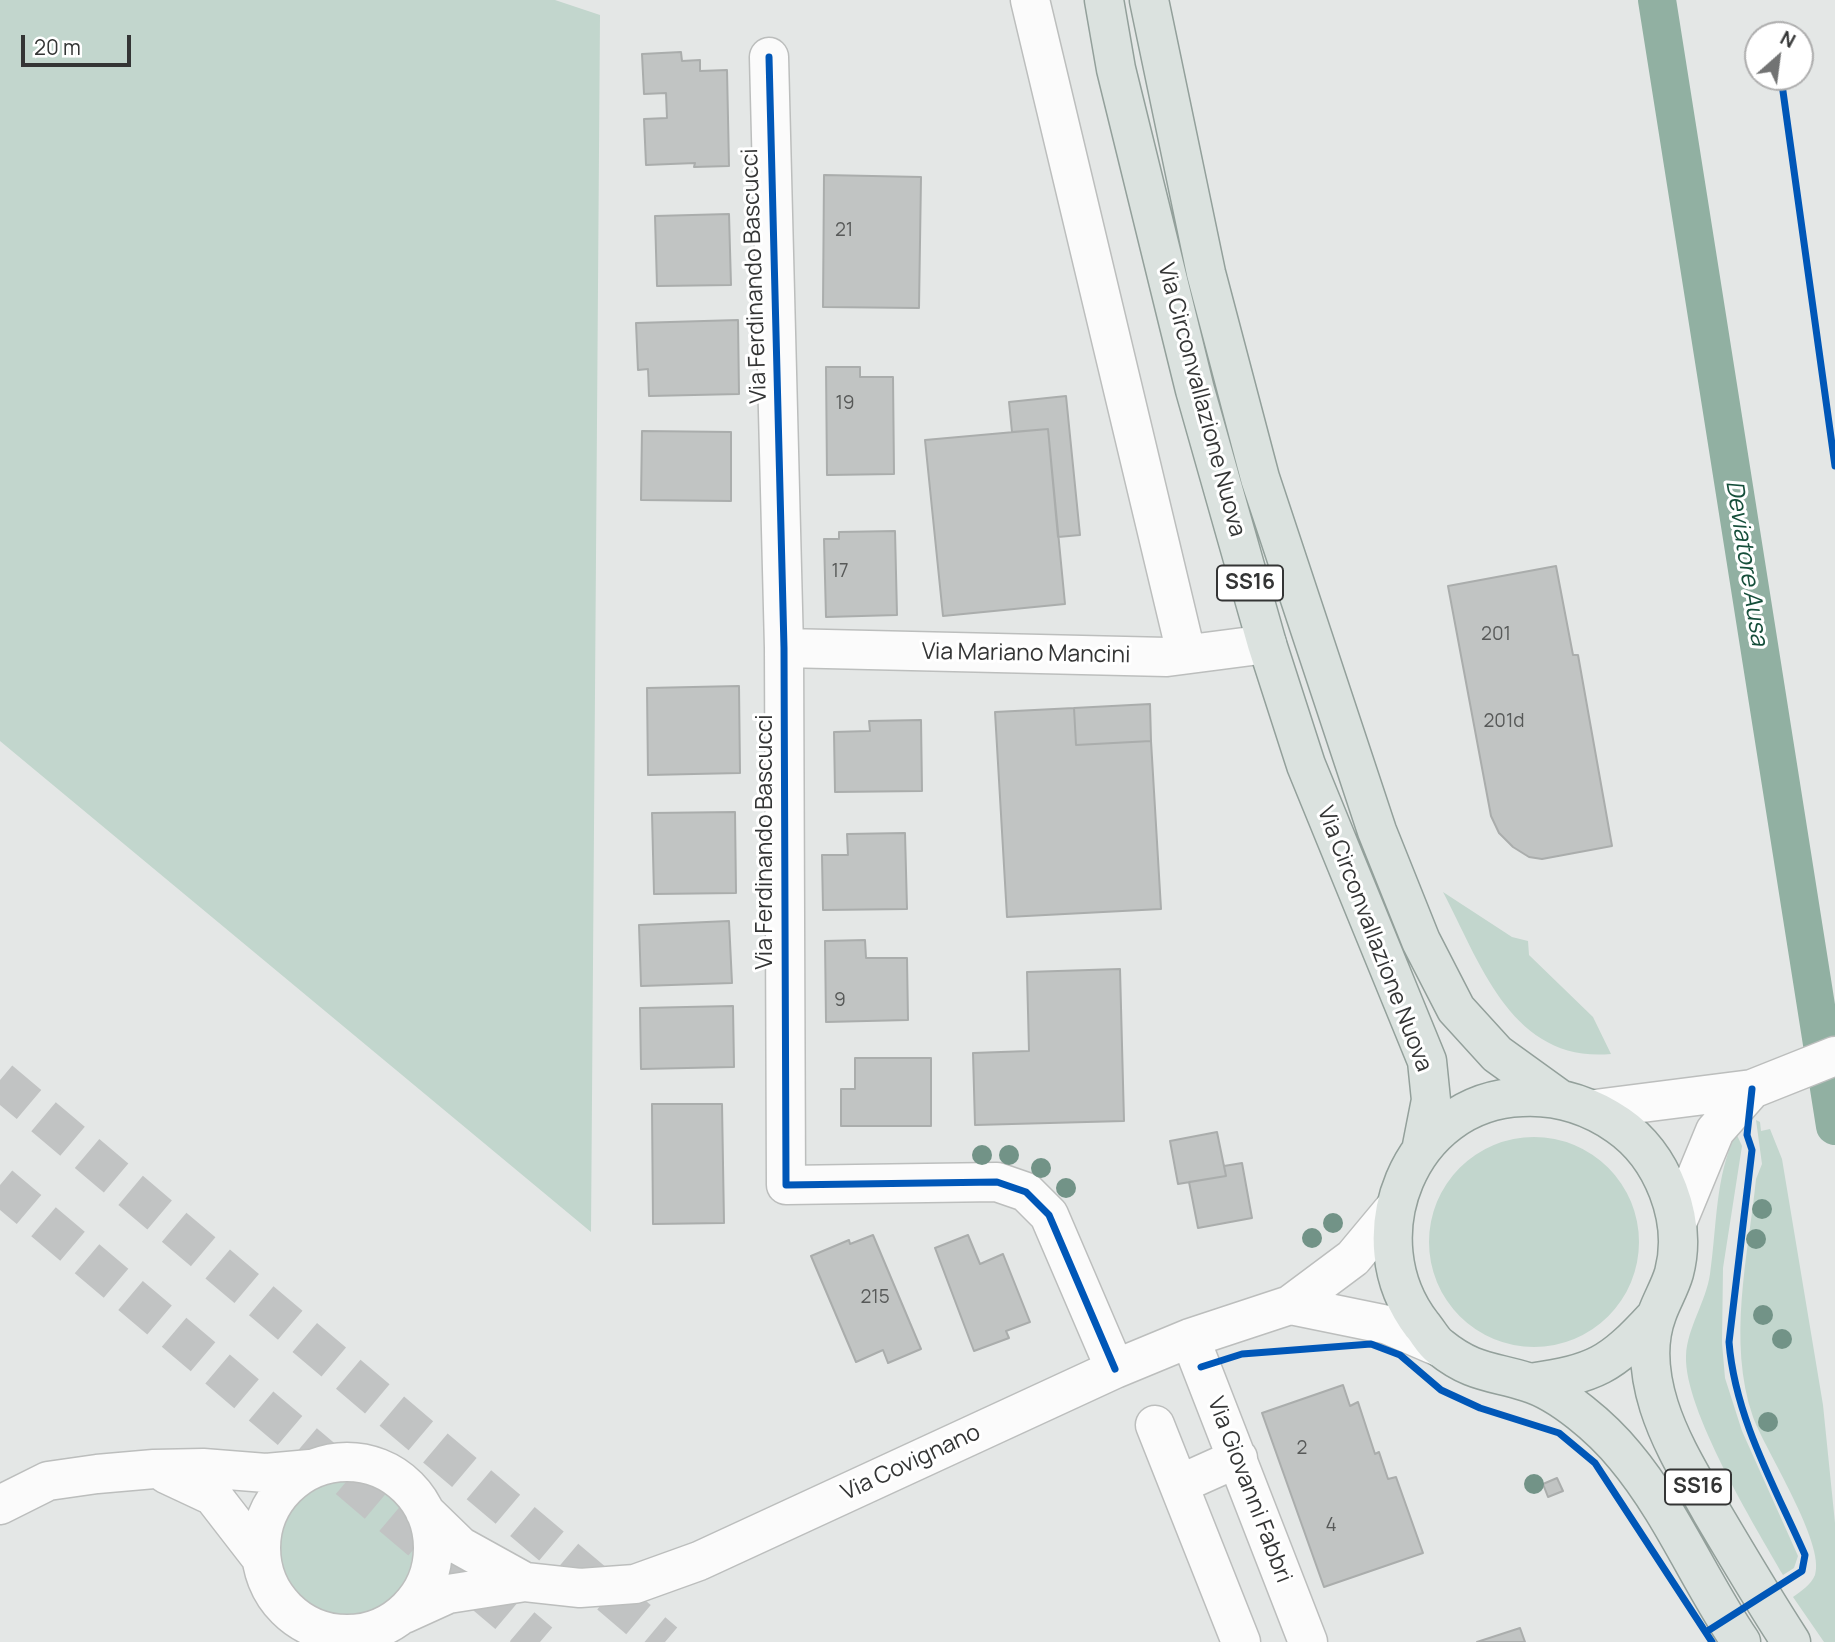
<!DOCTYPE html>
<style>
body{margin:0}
#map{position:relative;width:1835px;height:1642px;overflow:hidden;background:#e4e7e6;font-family:Manrope,sans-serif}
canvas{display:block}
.north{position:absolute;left:1744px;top:21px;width:70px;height:70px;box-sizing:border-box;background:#fff;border:2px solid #aeaeae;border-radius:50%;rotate:28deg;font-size:19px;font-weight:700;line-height:28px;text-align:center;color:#343535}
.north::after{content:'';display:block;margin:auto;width:24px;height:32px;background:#727373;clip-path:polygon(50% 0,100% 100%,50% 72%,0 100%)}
.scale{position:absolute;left:21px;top:35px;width:110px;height:32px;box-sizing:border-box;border:4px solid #343535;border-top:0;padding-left:9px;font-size:21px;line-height:24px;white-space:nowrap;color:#343535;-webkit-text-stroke:5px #fff;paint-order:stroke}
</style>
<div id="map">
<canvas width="1835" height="1642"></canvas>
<div class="north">N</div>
<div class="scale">20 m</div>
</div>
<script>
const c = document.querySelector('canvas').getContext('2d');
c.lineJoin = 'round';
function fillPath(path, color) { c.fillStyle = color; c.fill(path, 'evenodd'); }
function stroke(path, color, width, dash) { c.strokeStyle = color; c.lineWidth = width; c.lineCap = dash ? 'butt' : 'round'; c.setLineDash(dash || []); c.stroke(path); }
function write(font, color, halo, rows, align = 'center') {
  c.font = font + ' Manrope,sans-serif'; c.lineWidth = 6; c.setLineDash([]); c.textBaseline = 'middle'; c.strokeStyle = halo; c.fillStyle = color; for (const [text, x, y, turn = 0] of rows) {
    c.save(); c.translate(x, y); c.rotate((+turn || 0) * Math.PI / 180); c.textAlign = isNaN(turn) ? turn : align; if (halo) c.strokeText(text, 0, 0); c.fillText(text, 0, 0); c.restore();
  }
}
const green = new Path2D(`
 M0 0H555L600 15 591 1232 0 741Z
 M1443 892 1512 937 1528 941 1529 955 1593 1017 1611 1054C1512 1063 1481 964 1443 892Z
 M1756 1120 1760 1122 1761 1131 1770 1129 1782 1159 1823 1405 1835 1523V1642H1824L1793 1597C1801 1591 1811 1585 1815 1575 1826 1544 1765 1450 1753 1417 1727 1341 1748 1257 1756 1179L1762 1164Z
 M1736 1133 1742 1146 1723 1268 1722 1343 1725 1378 1742 1431 1798 1556 1794 1568 1783 1575C1755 1526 1684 1410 1686 1356 1687 1328 1706 1302 1710 1274 1717 1226 1715 1177 1736 1133Z
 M1429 1242a105 105 0 1 1 210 0a105 105 0 1 1-210 0Z
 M279 1548a67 67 0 1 1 134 0a67 67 0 1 1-134 0Z`);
const canal = new Path2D(`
 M1657 0 1835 1126`);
const building = new Path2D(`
 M681 52 682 61 700 60V71L727 70 729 166 694 167 695 163 646 165 644 119 667 118 666 93 644 94 642 54Z
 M824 175 921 177 919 308 823 307Z
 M729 214 731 285 657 286 655 216Z
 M738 320 739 394 649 396 648 369 638 370 636 323Z
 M826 367H860V377H893L894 474 827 475Z
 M1066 396 1080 535 1058 537 1048 429 1012 432 1009 402Z
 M1048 429 1065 604 943 616 925 440Z
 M642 431 731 432V501L641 500Z
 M895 531 897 615 826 617 824 539H839V532Z
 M1556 566 1573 655H1578L1612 846 1542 859 1529 857 1513 847 1499 833 1491 816 1448 586Z
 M739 686 740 773 648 775 647 688Z
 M1150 704 1151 741 1076 745 1074 708Z
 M1074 708 1076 745 1151 741 1161 909 1007 917 995 712Z
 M921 720 922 791 835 792 834 732 870 731 869 721Z
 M735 812 736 893 654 894 652 813Z
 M905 833 907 909 823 910 822 855H848L847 834Z
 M729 921 732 983 641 986 639 925Z
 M865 940 866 958H907L908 1020 826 1022 825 941Z
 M1120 969 1124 1121 975 1125 973 1053 1029 1051 1027 972Z
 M733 1006 734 1067 641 1069 640 1008Z
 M855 1058H931V1126H841V1089H855Z
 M652 1104H722L724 1223 653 1224Z
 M1217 1132 1226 1176 1178 1184 1170 1141Z
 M1242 1163 1252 1218 1198 1228 1189 1182 1226 1176 1224 1166Z
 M873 1235 921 1349 888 1363 883 1350 856 1362 811 1256 849 1240 850 1244Z
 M968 1235 980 1264 1003 1254 1030 1322 1006 1331 1009 1338 974 1351 935 1248Z
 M1343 1385 1350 1406 1358 1402 1375 1454 1379 1452 1388 1479 1396 1477 1423 1553 1324 1587 1262 1413Z
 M1557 1478 1563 1491 1548 1497 1543 1484Z
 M1520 1628 1525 1642H1477Z`);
const highwayTunnel = new Path2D(`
 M0 1080 665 1642
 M0 1185 540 1642`);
const minor = new Path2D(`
 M1030 0 1186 653
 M769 57 784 648 786 1185 997 1182 1026 1192 1049 1215 1115 1369
 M784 648 1167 657 1267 644
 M1595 1109 1752 1089 1835 1056
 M1677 1223 1715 1131 1752 1089
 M1290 1305 1388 1325 1439 1347
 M1190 1338 1308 1642
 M1155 1425 1241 1642
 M261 1548a86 86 0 1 1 172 0a86 86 0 1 1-172 0Z
 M166 1474 213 1496 261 1558
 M1180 1484 1238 1458
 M0 1505 48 1481 97 1474 154 1469 203 1468 266 1473 310 1469
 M425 1512 460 1546 525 1582
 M404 1614 448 1594 525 1582 580 1588 635 1584 699 1561 1115 1369 1190 1338 1290 1305 1353 1258 1393 1210`);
const major = new Path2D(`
 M1104 0 1116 69 1195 390 1267 644 1306 765 1427 1061 1431 1100 1421 1151
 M1149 0 1206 273 1260 478 1377 831 1421 941 1456 1009 1497 1054 1558 1098
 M1530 1383C1596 1373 1610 1366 1655 1317
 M1741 1642C1700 1582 1672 1512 1625 1456 1603 1429 1561 1392 1527 1382 1492 1371 1472 1373 1440 1347 1433 1342 1428 1332 1422 1325 1355 1239 1409 1101 1522 1097 1558 1095 1589 1105 1618 1125 1663 1156 1688 1220 1674 1273 1670 1287 1662 1300 1657 1314 1646 1343 1650 1377 1659 1406 1671 1444 1692 1477 1711 1511 1737 1555 1763 1599 1791 1642`);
const cycleway = new Path2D(`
 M769 57 784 648 786 1185 997 1182 1026 1192 1049 1215 1115 1369
 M1781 77 1835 466
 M1201 1367 1242 1354 1371 1344 1400 1355 1441 1390 1480 1408 1559 1433 1595 1463 1712 1642
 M1706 1632 1802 1571 1805 1555C1775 1487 1735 1418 1729 1342L1752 1150 1747 1135 1752 1089`);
const trees = [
 [982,1155],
 [1009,1155],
 [1041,1168],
 [1066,1188],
 [1762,1209],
 [1333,1223],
 [1312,1238],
 [1756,1239],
 [1763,1315],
 [1782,1339],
 [1768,1422],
 [1534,1484]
];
const numberNames = [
 ["21",844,231],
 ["19",845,404],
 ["17",840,572],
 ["201",1496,635],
 ["201d",1504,722],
 ["9",840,1001],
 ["215",875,1298],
 ["2",1302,1449],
 ["4",1331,1526]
];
const shields = [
 [1250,583,66],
 [1698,1487,66]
];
const shieldNames = [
 ["SS16",1250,583],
 ["SS16",1698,1487]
];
const streetNames = [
 ["Via Ferdinando Bascucci",755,276,-92],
 ["Via Circonvallazione Nuova",1201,400,75],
 ["Via Mariano Mancini",1026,654,1],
 ["Via Ferdinando Bascucci",766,842,-90],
 ["Via Circonvallazione Nuova",1374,939,69],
 ["Via Covignano",911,1463,-25],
 ["Via Giovanni Fabbri",1249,1490,69]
];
const waterNames = [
 ["Deviatore Ausa",1746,563,81]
];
fillPath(green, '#c2d6cd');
stroke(canal, '#91b0a2', 38);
fillPath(building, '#c1c4c3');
stroke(building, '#aaadac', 2);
stroke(highwayTunnel, '#c1c3c3', 38, [38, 19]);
stroke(minor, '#bcbebd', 41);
stroke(major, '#93a09b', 41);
stroke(minor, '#fbfbfb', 38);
stroke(major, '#dbe2df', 38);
stroke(cycleway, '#0057b8', 7);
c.fillStyle = '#729387';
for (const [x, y] of trees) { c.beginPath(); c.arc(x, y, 10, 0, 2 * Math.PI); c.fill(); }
write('19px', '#575958', null, numberNames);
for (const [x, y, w] of shields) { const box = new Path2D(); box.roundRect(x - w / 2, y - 17.5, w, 35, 5); c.fillStyle = '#fff'; c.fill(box); stroke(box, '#343535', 2); }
write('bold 21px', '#343535', null, shieldNames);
write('23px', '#343535', '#fff', streetNames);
write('italic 24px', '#154e3a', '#fff', waterNames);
</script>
